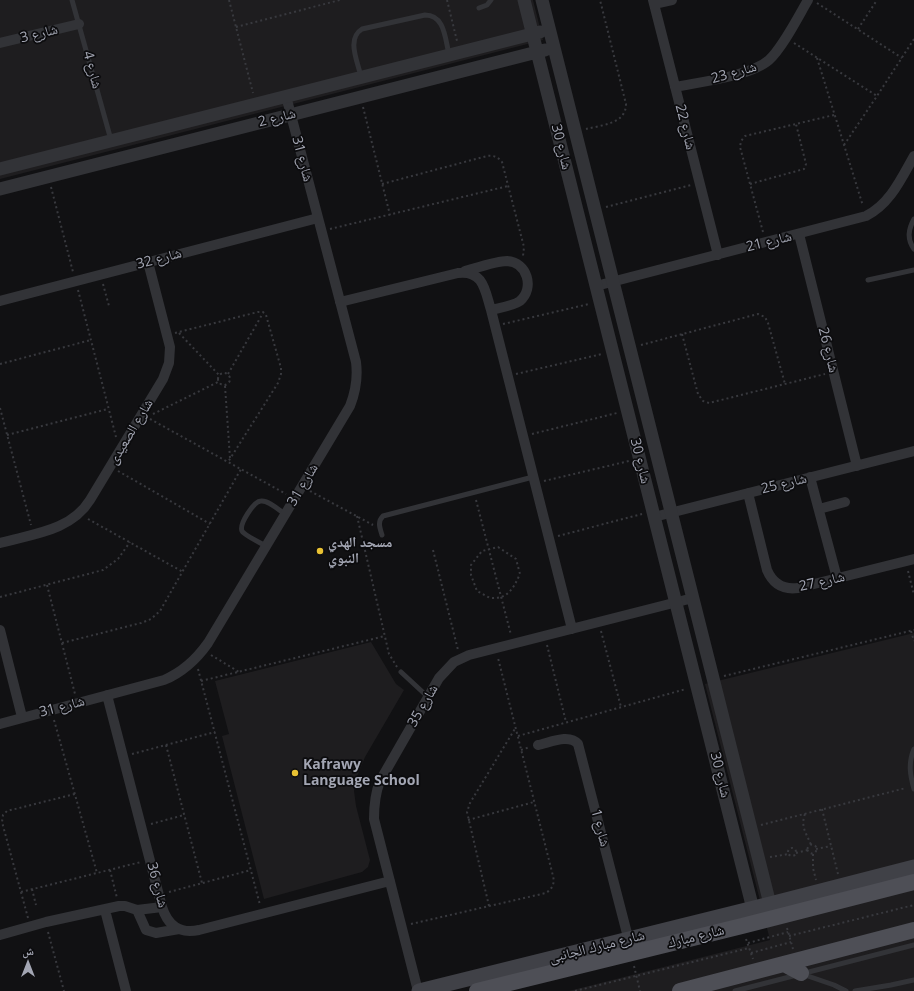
<!DOCTYPE html>
<meta charset="utf-8">
<style>
body{margin:0}
#map{position:relative;width:914px;height:991px;overflow:hidden;background:#111113;font-family:"Open Sans","Noto Naskh Arabic",sans-serif}
canvas{display:block}
.north{position:absolute;left:8px;top:943px;width:40px;height:40px;-webkit-text-stroke:3px #0c0c0e;paint-order:stroke;rotate:0deg;font-size:11px;font-weight:700;line-height:16px;text-align:center;color:#a3a6b3}
.north::after{content:'';display:block;margin:auto;width:14px;height:18px;background:#a3a6b3;clip-path:polygon(50% 0,100% 100%,50% 72%,0 100%)}
</style>
<div id="map">
<canvas width="914" height="991"></canvas>
<div class="north">ش</div>
</div>
<script>
const c = document.querySelector('canvas').getContext('2d');
c.lineJoin = 'round';
function fillPath(path, color) { c.fillStyle = color; c.fill(path, 'evenodd'); }
function stroke(path, color, width, dash) { c.strokeStyle = color; c.lineWidth = width; c.lineCap = dash ? 'butt' : 'round'; c.setLineDash(dash || []); c.stroke(path); }
function write(font, color, halo, rows, align = 'center') {
  c.font = font + ' "Open Sans","Noto Naskh Arabic",sans-serif'; c.lineWidth = 3.5; c.setLineDash([]); c.textBaseline = 'middle'; c.strokeStyle = halo; c.fillStyle = color; for (const [text, x, y, turn = 0] of rows) {
    c.save(); c.translate(x, y); c.rotate((+turn || 0) * Math.PI / 180); c.textAlign = isNaN(turn) ? turn : align; if (halo) c.strokeText(text, 0, 0); c.fillText(text, 0, 0); c.restore();
  }
}
const built = new Path2D(`
 M0 0H533L543 40 0 179Z
 M914 633V991H569L770 940 705 684Z
 M371 642 396 684 404 690 365 757 356 779 354 791 356 806 370 860 368 867 362 872 264 899 222 736 229 734 215 681Z`);
const path = new Path2D(`
 M229 0 253 93
 M447 0 457 41
 M817 3 902 58
 M236 27 340 0
 M858 29 877 0
 M794 43 877 96
 M817 58 863 206
 M363 107 390 215
 M586 129C602 125 626 124 626 104L600 0
 M844 145 877 96 914 39
 M382 184 487 156C493 155 498 157 502 162L524 247 523 256
 M750 184 804 169 806 164 796 124
 M51 187 73 272
 M606 207 691 185
 M330 229 508 186
 M763 232 740 147 741 141 745 136 834 115
 M103 284 109 306
 M78 290 116 437
 M503 324 589 304
 M175 333 258 312H263L266 315 281 368V374L278 383 228 462
 M179 333 219 375
 M682 334 698 394 703 401 709 403 825 374
 M641 345 758 314 765 317 768 323 785 384
 M0 364 91 340
 M218 379a6 6 0 1 1 12 0a6 6 0 1 1-12 0Z
 M228 374 263 313
 M516 374 602 354
 M225 386 230 458
 M0 408 31 525
 M153 414 218 382
 M150 419 286 494
 M532 434 617 413
 M7 435 108 409
 M118 471 210 524
 M544 481 629 461
 M310 491 373 525
 M476 500 511 635
 M357 516 389 654 397 667
 M88 519 183 572
 M558 536 642 514
 M498 547 516 559 520 574C513 589 508 599 490 598L477 591 471 575V565L482 551Z
 M433 550 458 650
 M908 571 914 595
 M47 585 75 694
 M0 597 103 570 118 559 130 542
 M601 631 621 707
 M911 631 914 641
 M62 643 141 623 151 619 160 611 241 469
 M547 645 566 722
 M211 655 239 672
 M198 669 260 905
 M724 676 914 630
 M201 681 385 636
 M54 720 97 873
 M518 736 686 689
 M166 745 202 883
 M521 750 530 747
 M132 754 215 732
 M822 809 838 874
 M805 814C800 827 807 834 811 845
 M468 820 534 802
 M151 824 184 815
 M761 825 906 788
 M807.5 849a4.5 4.5 0 1 1 9 0a4.5 4.5 0 1 1-9 0Z
 M788 852a4 4 0 1 1 8 0a4 4 0 1 1-8 0Z
 M816 849 831 846
 M796 853 808 850
 M813 854V868L816 880
 M770 857 789 854
 M110 870 117 898
 M32 889 36 905
 M21 892 141 862
 M169 892 251 870
 M489 906 467 812 470 803 516 727
 M28 918 2 822 3 815 7 811 75 794
 M411 924 546 893C552 889 555 884 553 876L498 658
 M787 928 793 949
 M48 932 64 991
 M789 936 914 905
 M746 939 753 959
 M748 943 788 932
 M751 953 791 942
 M634 966 640 991
 M575 991 749 948`);
const service = new Path2D(`
 M72 0 111 140
 M479 8 487 5 491 0
 M361 77C358 62 346 39 362 29L425 15C445 15 445 39 449 54
 M914 219C908 230 907 239 914 249
 M868 280 914 270
 M382 535C380 528 377 522 383 516L533 477
 M266 546C261 543 245 536 242 531 239 524 254 501 261 501 268 500 279 510 285 514
 M401 672 428 697
 M914 749C908 763 910 775 914 789
 M802 974 834 985 846 991
 M735 991 914 945
 M855 991 891 985 914 980`);
const minor = new Path2D(`
 M653 0 718 255
 M654 4 672 0
 M0 43 79 24
 M675 87C700 82 751 76 769 60 783 47 798 17 808 0
 M799 234 857 466
 M465 271C476 268 497 261 507 261 527 262 535 288 520 301 513 306 499 308 491 310
 M596 286 866 216C890 204 901 179 914 156
 M0 301 318 218
 M340 302 458 273C484 270 485 291 491 310L572 629
 M810 477 837 578
 M748 493 767 570C773 584 783 590 798 588L914 559
 M819 509 845 502
 M654 517 914 451
 M0 543C32 534 71 531 90 500L163 379 169 363 170 347 148 262
 M0 630 22 717
 M107 695 162 907C168 926 180 934 199 930L390 881
 M0 724 164 680C183 672 196 660 208 643L350 406C356 391 358 378 356 362L286 96
 M538 745C549 743 569 733 578 744L630 945
 M105 910 126 991
 M137 910 146 930 156 933 179 929
 M0 935 46 922 119 906H125L137 910 162 907
 M418 991 374 819C374 805 375 794 380 781L439 678 454 662 469 655 693 598`);
const tertiary = new Path2D(`
 M524 0 755 917
 M542 0 772 912
 M0 169 540 32
 M0 189 545 50`);
const secondary = new Path2D(`
 M419 991 770 904 914 867`);
const primary = new Path2D(`
 M784 964 801 973
 M477 991 742 926 914 882
 M680 991 914 930`);
const markers = [
 [320,551,4,"#e9c233"],
 [295,773,4,"#e9c233"]
];
const streetNames = [
 ["شارع 3",39,34,-14],
 ["شارع 4",92,70,75],
 ["شارع 23",734,73,-16],
 ["شارع 2",277,118,-14],
 ["شارع 22",685,127,76],
 ["شارع 30",561,147,76],
 ["شارع 31",302,159,75],
 ["شارع 21",769,242,-14],
 ["شارع 32",159,259,-15],
 ["شارع 26",828,350,76],
 ["شارع الصعيدى",131,432,-59],
 ["شارع 30",640,461,76],
 ["شارع 25",784,484,-14],
 ["شارع 31",303,485,-59],
 ["شارع 27",822,582,-13],
 ["شارع 35",423,706,-60],
 ["شارع 31",62,707,-15],
 ["شارع 30",720,775,76],
 ["شارع 1",600,828,75],
 ["شارع 36",157,885,75],
 ["شارع مبارك",696,937,-14],
 ["شارع مبارك الجانبى",597,947,-14]
];
const poiNames = [
 ["مسجد الهدي",328,543],
 ["النبوي",328,559],
 ["Kafrawy",303,765],
 ["Language School",303,781]
];
fillPath(built, '#1e1d1f');
stroke(path, '#38393e', 2, [2, 3]);
stroke(service, '#323337', 5);
stroke(minor, '#323337', 10);
stroke(tertiary, '#323337', 13);
stroke(secondary, '#404147', 15);
stroke(primary, '#4e4f56', 16);
for (const [x, y, r, color] of markers) { const dot = new Path2D(); dot.arc(x, y, r, 0, 2 * Math.PI); c.fillStyle = color; c.fill(dot); stroke(dot, '#0c0c0e', 1.5); }
write('14px', '#a3a6b3', '#0c0c0e', streetNames);
write('bold 14px', '#a3a6b3', '#0c0c0e', poiNames, 'left');
</script>
